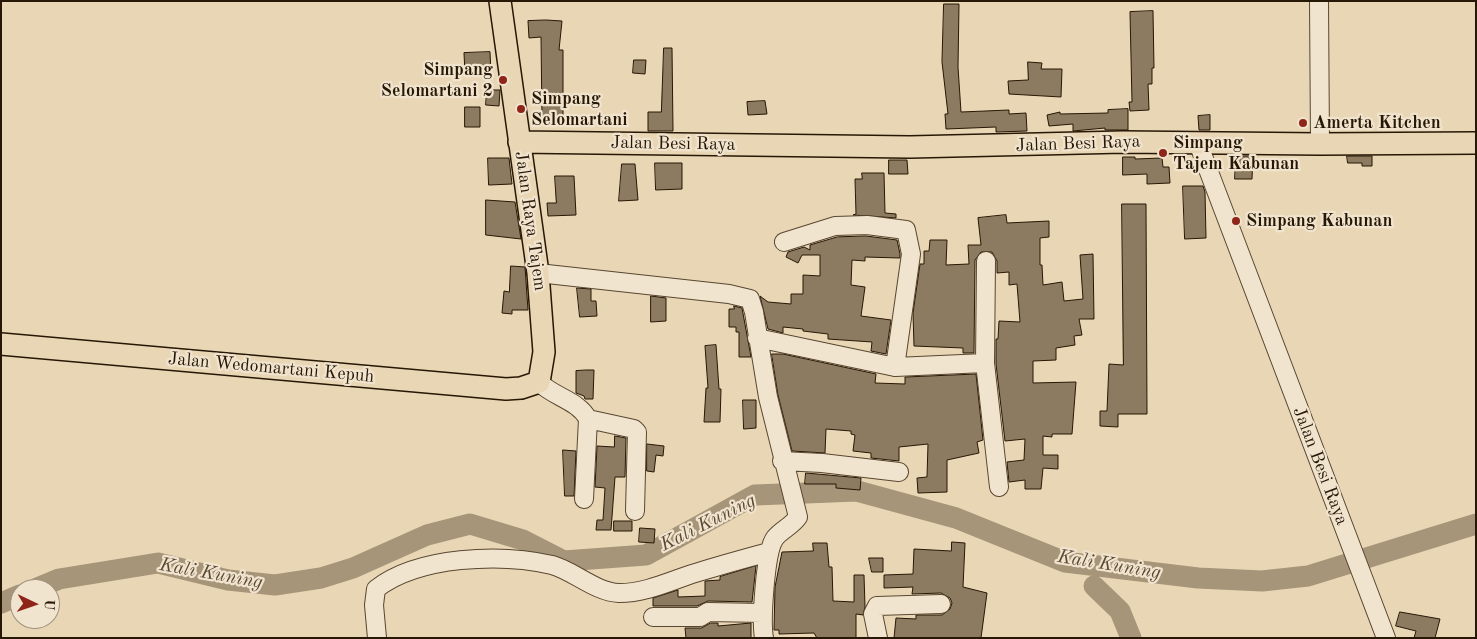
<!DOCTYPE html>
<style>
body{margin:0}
#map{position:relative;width:1477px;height:639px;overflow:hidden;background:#e9d6b5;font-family:"Old Standard TT",serif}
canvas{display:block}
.frame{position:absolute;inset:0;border:2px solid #271705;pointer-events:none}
.north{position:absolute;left:10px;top:579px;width:50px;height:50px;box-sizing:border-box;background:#f1e4cf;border:1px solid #a0927e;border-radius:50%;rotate:93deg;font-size:14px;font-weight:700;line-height:20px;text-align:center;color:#271705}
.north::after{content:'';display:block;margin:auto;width:18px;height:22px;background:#8f2418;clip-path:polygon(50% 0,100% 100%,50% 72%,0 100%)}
</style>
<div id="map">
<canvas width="1477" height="639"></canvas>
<div class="frame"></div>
<div class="north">U</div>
</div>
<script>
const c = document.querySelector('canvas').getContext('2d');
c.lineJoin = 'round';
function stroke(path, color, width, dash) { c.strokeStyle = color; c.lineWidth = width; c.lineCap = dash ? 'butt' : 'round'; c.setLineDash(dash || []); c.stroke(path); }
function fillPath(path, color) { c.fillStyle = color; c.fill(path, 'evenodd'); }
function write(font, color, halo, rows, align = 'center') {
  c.font = font + ' "Old Standard TT",serif'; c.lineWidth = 4.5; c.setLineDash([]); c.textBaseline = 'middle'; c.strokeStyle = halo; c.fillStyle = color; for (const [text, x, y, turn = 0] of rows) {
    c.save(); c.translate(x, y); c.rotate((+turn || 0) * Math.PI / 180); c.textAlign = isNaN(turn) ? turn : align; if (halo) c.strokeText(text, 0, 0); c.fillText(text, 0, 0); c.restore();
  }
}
const river = new Path2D(`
 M1094 586 1120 611 1131 638
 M35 589 59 579 158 563 228 580 275 585 321 578 353 568 427 535 470 524 523 540 564 561 646 555 755 495 857 491 956 518 1065 562 1198 578 1262 581 1308 576 1476 524
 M1 603 20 595`);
const building = new Path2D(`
 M944 4H959L958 67 961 112 1009 110V114L1026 113 1027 131 996 132V127L946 129 945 114H948L942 62Z
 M1153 11 1154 68H1152V84H1148L1149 110 1130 111 1129 102H1132L1130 12Z
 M546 20 562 21 559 50H563V119H542L541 37 529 38 528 21Z
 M664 48H672L673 131H648V112H661Z
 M490 52 491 73H465L464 53Z
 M634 60H646L645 74 633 73Z
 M1028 62 1042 63 1041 69H1062L1061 97 1009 94 1008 81 1028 80Z
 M487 90H500L499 106 486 105Z
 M765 101 767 114 748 115 747 102Z
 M465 107H480V127H465Z
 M1128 109V130H1105V128L1073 131V124L1049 126 1047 115 1060 112V114L1108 113V110Z
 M1210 115V130H1199L1198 116Z
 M1236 156H1253L1252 179H1235Z
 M1347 156H1372V166H1362V163H1348Z
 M1123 157H1135V159L1162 158 1163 167H1169L1170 183 1147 184V174L1123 175Z
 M488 158H509L512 184 489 185Z
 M889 160H907L908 174H889Z
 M655 163H682V189L656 190Z
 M622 164H635L638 200 619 201Z
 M862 173H884L885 213 896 214V218L853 215 856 214 855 179H862Z
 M555 176H574L576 215 548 216 547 203H556Z
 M1183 186H1203L1205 192 1206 238 1185 239Z
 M486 200 515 202 521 239 486 235Z
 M1122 204H1146L1147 414H1118V427L1100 426V411H1107L1109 364 1123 365Z
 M1006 215 1007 223 1049 221V237L1040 238V265H1042L1043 285 1062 282 1064 301 1083 299 1080 255 1093 254 1094 319H1079L1082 335 1074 336 1075 345 1056 348V360L1033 361V383L1076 382 1072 434H1052V437L1043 436V455H1058V469L1043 468 1041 489H1025V480L1009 482 1007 462 1024 460 1025 439 1005 441 996 364V339H998L999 321 1020 322 1017 284 1009 285V272L997 273V261L992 252H981L975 260 974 353H963V348L914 346 913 313 920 264H924V251H929L930 240H947L946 265 969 264 968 245H981L978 218Z
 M866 236 897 240 900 254V258L865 257V261L852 260 851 285 865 287 861 316 891 320 886 354 871 351 872 342 828 339V334L803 331V329L783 327V333L768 329 760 296 768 302 791 304V294H803V275L820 276V255H802L798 263 786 257 788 252 804 247 810 250V245L837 237Z
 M511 266 525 267 528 310H512V314L502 313 504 291 509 292Z
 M577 288 591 289V301H596L597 316 580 317Z
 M651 296 666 298V321L651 322Z
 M734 306 742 308 751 357H739V332H736V327H729V309H734Z
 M716 345 719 389H721L720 422H704L706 388H708L705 346Z
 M772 354H783L876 374 875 383 905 384V377L976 374 983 440 977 442 979 453 947 460V492L918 493 917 478 927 477 928 444 899 447V461L871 458V453L853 451 855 435 851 434V431L826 429 825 453 792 451 778 395Z
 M586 370H594L593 399H585L584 396 576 393V371Z
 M743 400H756V428L744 429Z
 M615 436 626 438 625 477H615L611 530H596L597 520H603L605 488 595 487 597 446 614 447Z
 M647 444 664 446 663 456 656 455 654 472 647 471Z
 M563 450 576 451 574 496H565Z
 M806 473 861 478 860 490 836 488V484H805Z
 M614 521H632V531H614Z
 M640 528 655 529 654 543 639 542Z
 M952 542 965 543 963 587 987 593 981 638H894L896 618 916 619V615H942L950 609 952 603 950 598 941 593 912 594 913 587 884 588V575L913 574 914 549 951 551Z
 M813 543H827L829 567H832L833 601 854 602V575H864L865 607 863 615 856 614V638H817L814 633 779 634V630H774L775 587 782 552 813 551Z
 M869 558H883V572H872Z
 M756 566 752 602 708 601 697 606H653V598L678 590V597L705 596V581L720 580V577Z
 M1400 612 1440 619 1435 638H1414L1416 631 1396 626Z
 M711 623H718V626L751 623V638H686L685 628H701Z`);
const minor = new Path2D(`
 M1319 1 1320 144
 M1198 143 1386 638
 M784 242 835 226 867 225 906 230 911 254 895 367
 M986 261 985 363 999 487
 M538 273 729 294 750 299 754 312 768 397 798 517C792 526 781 530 775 538 765 551 761 621 764 638
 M757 338 895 367 985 363
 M539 382C553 397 578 400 588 419L584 499
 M588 419 634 429 637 432 635 511
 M782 461 822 463 899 472
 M653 617H700L708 612 763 613
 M377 638 374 605 376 589C418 556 501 553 552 565 574 571 595 592 619 593 645 593 668 582 692 574 718 566 743 559 769 552
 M878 638 873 614 877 606 941 604`);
const major = new Path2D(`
 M519 142 910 147 1123 142 1320 144 1476 143
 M1 344 506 389 521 388 539 382 544 352 538 273 500 1`);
const markers = [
 [503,80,5,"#8f2418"],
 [521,109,5,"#8f2418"],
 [1303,123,5,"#8f2418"],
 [1163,153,5,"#8f2418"],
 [1236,221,5,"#8f2418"]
];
const poiNames = [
 ["Simpang",493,70,"right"],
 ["Selomartani 2",493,91,"right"],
 ["Simpang",531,99],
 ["Selomartani",531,120],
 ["Amerta Kitchen",1313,123],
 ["Simpang",1173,143],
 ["Tajem Kabunan",1173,164],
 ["Simpang Kabunan",1246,221]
];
const streetNames = [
 ["Jalan Besi Raya",673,144,1],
 ["Jalan Besi Raya",1078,144,-2],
 ["Jalan Raya Tajem",530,221,82],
 ["Jalan Wedomartani Kepuh",271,368,5],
 ["Jalan Besi Raya",1320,466,69]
];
const waterNames = [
 ["Kali Kuning",708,523,-27],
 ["Kali Kuning",1109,565,9],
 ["Kali Kuning",211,574,10]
];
stroke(river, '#a79579', 21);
fillPath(building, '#8c7a61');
stroke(building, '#271705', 1);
stroke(minor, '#584731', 20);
stroke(major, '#271705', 24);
stroke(minor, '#f1e4cf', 18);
stroke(major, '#e9d6b5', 21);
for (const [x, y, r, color] of markers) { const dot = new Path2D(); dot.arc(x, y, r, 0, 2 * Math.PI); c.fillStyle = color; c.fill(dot); stroke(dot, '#f1e4cf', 2); }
write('bold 18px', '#271705', '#f1e4cf', poiNames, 'left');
write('18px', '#271705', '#f1e4cf', streetNames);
write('italic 19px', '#5a4933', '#f1e4cf', waterNames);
</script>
